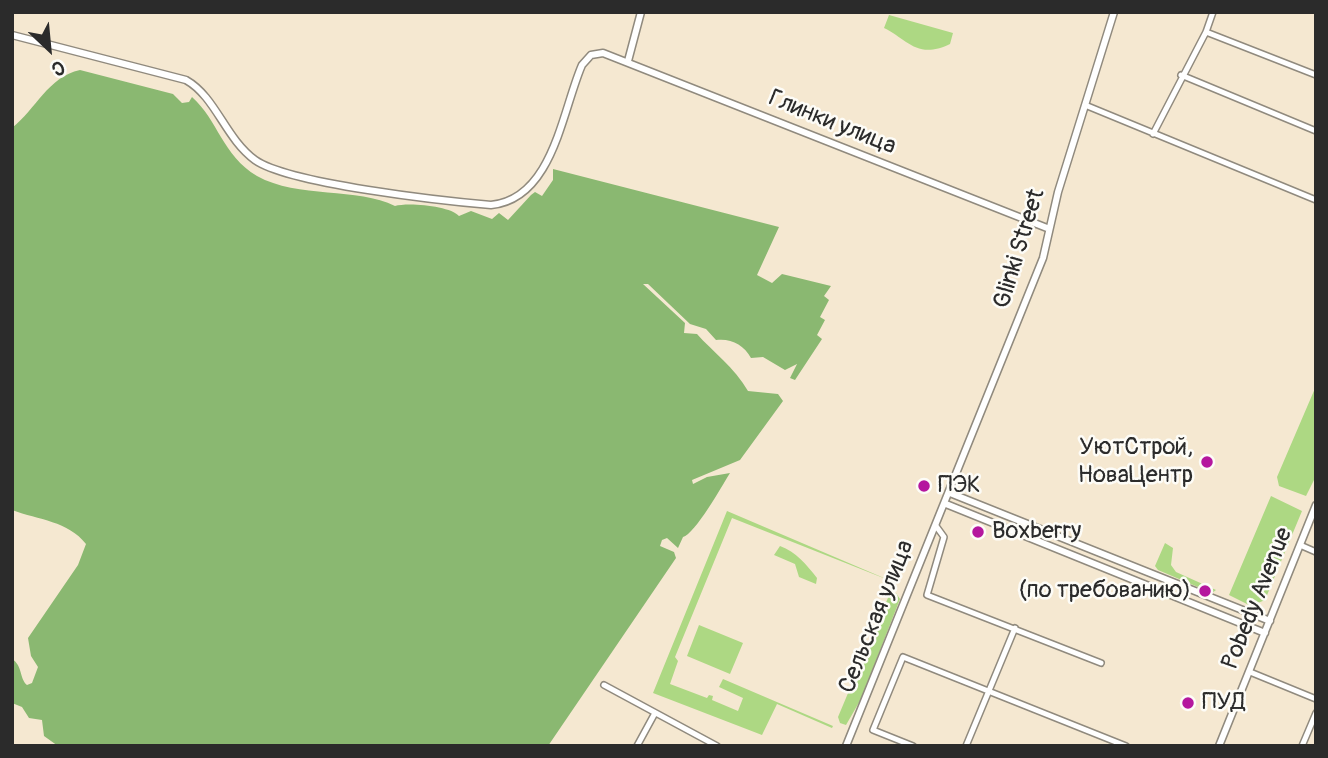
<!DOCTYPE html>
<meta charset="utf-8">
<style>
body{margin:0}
#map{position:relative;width:1328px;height:758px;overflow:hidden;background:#f5e8d1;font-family:Pangolin,sans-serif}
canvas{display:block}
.frame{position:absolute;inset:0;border:14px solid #2b2b2b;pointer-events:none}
.north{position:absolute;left:14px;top:14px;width:70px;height:70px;-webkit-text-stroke:5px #fdfcf7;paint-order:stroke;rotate:154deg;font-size:19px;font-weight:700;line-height:28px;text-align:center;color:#2b2b2b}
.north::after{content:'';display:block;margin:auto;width:24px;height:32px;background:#2b2b2b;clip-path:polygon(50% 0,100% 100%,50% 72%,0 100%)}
</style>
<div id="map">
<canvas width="1328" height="758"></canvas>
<div class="frame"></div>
<div class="north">С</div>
</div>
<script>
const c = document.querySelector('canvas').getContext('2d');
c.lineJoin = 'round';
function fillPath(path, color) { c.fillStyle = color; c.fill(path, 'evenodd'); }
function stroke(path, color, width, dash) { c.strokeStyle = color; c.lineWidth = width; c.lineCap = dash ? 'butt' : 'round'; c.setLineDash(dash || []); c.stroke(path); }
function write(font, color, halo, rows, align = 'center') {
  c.font = font + ' Pangolin,sans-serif'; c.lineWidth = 5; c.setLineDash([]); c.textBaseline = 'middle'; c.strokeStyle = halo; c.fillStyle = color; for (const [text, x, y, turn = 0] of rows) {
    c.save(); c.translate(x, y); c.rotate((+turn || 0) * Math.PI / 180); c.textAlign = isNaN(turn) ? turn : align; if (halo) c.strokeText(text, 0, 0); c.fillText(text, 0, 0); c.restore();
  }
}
const green = new Path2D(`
 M889 15 953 33 950 44C917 60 907 39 884 28Z
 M1316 386V476L1306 496 1279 486 1277 477Z
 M1271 496 1302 511 1265 600 1251 606 1229 595Z
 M727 511 891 581 732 518 675 657 678 661 670 684 707 698 709 695 713 696 712 700 738 711 743 698 719 687 723 679 833 726 832 728 777 704 762 735 653 693Z
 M1165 543 1173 548 1171 565 1176 572 1216 590 1212 593 1158 570 1155 566Z
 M780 546C796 552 806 564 817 578L816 584 799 577 795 564 774 555Z
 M890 593H896L900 599 861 699 846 725 840 723 838 717Z
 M699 625 743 643 730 674 687 656Z`);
const forest = new Path2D(`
 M80 70 173 94 182 103 189 102 192 97C218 120 222 155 257 176 298 199 358 187 395 206 408 202 451 206 459 216L471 211 492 219 499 213 508 220 531 195 535 192 542 196 553 180V169L779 227 757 275 772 283 782 274 831 286 824 296 829 300 820 317 825 320 817 335 822 339 795 380 790 378 797 364 785 370 763 357 751 358C744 345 731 338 716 340L706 329 690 324 648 284H643L685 323 684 333 697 334C712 351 735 368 748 391L778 394 783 401 740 460 692 480 693 484 707 477 730 473C722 486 695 534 683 537L678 548 667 538 662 540 660 546 674 552 676 558 548 746H58L44 736 42 720 29 718 22 707 12 703V659C23 666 19 678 27 685L32 683 38 667 31 656 28 638 78 565 86 544C68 521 39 520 12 510V128C36 109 48 77 80 70Z`);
const minor = new Path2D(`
 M1206 32 1316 75
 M1181 75 1316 131
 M1085 105 1316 200
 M1153 134 1206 32 1213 12
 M936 526 944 537 927 595 1101 663
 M1300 545 1316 552
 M1250 672 1316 699
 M604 685 717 746
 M637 746 655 713
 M913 746 873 730 903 657 1126 746
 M966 746 1015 628
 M1302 746 1316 713`);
const major = new Path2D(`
 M12 35 186 80C216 97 225 138 255 160 289 184 444 201 491 205 553 199 562 111 582 65L591 55 603 53 1047 228
 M628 61 641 12
 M950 493 1270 621
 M946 504 1265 633
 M846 746 1043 258 1058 192 1114 12
 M1219 746 1316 505`);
const markers = [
 [1207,462,7,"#b5179e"],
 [924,486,7,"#b5179e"],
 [978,532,7,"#b5179e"],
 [1205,591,7,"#b5179e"],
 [1188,703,7,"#b5179e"]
];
const streetNames = [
 ["Глинки улица",832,123,22],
 ["Glinki Street",1020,249,-73],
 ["Pobedy Avenue",1258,599,-68],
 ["Сельская улица",877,617,-68]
];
const poiNames = [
 ["УютСтрой,",1193,448,"right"],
 ["НоваЦентр",1193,476,"right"],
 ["ПЭК",938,486],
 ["Boxberry",992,532],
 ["(по требованию)",1191,591,"right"],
 ["ПУД",1202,703]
];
fillPath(green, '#add883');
fillPath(forest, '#8ab871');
stroke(minor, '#908a7e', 8);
stroke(major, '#908a7e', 9);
stroke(minor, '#fff', 5);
stroke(major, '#fff', 6);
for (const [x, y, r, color] of markers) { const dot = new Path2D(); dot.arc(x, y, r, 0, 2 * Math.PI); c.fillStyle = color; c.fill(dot); stroke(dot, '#fdfcf7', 2.5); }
write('24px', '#2b2b2b', '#fdfcf7', streetNames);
write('24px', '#2b2b2b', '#fdfcf7', poiNames, 'left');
</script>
